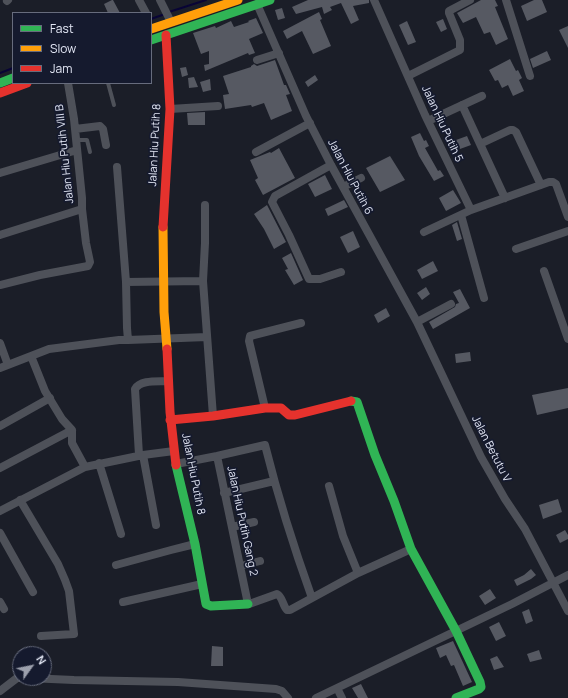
<!DOCTYPE html>
<style>
body{margin:0}
#map{position:relative;width:568px;height:698px;overflow:hidden;background:#1b1e28;font-family:Manrope,sans-serif}
canvas{display:block}
.legend{position:absolute;left:12px;top:12px;width:140px;height:72px;box-sizing:border-box;background:#151a2e;border:1px solid #676c7d;margin:0;padding:5px 7px;list-style:none;font-size:12px;color:#e2e6f4}
.legend li{display:flex;align-items:center;gap:8px;height:20px}
.legend b{width:20px;border:1px solid #676c7d}
.north{position:absolute;left:12px;top:646px;width:40px;height:40px;box-sizing:border-box;background:#151a2e;border:1px solid #676c7d;border-radius:50%;rotate:57deg;font-size:11px;font-weight:700;line-height:16px;text-align:center;color:#e2e6f4}
.north::after{content:'';display:block;margin:auto;width:14px;height:18px;background:#9ca0ad;clip-path:polygon(50% 0,100% 100%,50% 72%,0 100%)}
</style>
<div id="map">
<canvas width="568" height="698"></canvas>
<ul class="legend">
<li><b style="height:5px;background:#30b455"></b>Fast</li>
<li><b style="height:5px;background:#ff9f0a"></b>Slow</li>
<li><b style="height:5px;background:#e5322d"></b>Jam</li>
</ul>
<div class="north">N</div>
</div>
<script>
const c = document.querySelector('canvas').getContext('2d');
c.lineJoin = 'round';
function stroke(path, color, width, dash) { c.strokeStyle = color; c.lineWidth = width; c.lineCap = dash ? 'butt' : 'round'; c.setLineDash(dash || []); c.stroke(path); }
function fillPath(path, color) { c.fillStyle = color; c.fill(path, 'evenodd'); }
function write(font, color, halo, rows, align = 'center') {
  c.font = font + ' Manrope,sans-serif'; c.lineWidth = 3.5; c.setLineDash([]); c.textBaseline = 'middle'; c.strokeStyle = halo; c.fillStyle = color; for (const [text, x, y, turn = 0] of rows) {
    c.save(); c.translate(x, y); c.rotate((+turn || 0) * Math.PI / 180); c.textAlign = isNaN(turn) ? turn : align; if (halo) c.strokeText(text, 0, 0); c.fillText(text, 0, 0); c.restore();
  }
}
const stream = new Path2D(`
 M169 12 206 0
 M151 19 165 14
 M0 73 13 68`);
const building = new Path2D(`
 M112 0H113L120 13H108L104 4Z
 M308 0H369V3L353 6 359 20 351 24 341 3 330 7 332 10 324 14 322 7 296 14 292 7Z
 M481 0H495L498 6 495 7 508 39 496 45 490 32 484 34 476 17 463 23 457 13Z
 M534 0H542L547 12 527 21 521 6Z
 M282 8 285 18 278 20 275 10Z
 M319 12 322 19 320 20 331 46 313 54 302 31 287 39 283 31Z
 M256 18 263 33 249 39 255 53 249 55 248 53 205 71 204 65 209 64V51L201 54 193 33 215 26 216 28 231 21 234 27 249 22 248 21Z
 M443 19 447 29 441 32 436 22Z
 M407 21 416 42 408 45 399 25Z
 M568 26V48L559 30Z
 M547 51 551 60 533 68 530 59Z
 M510 59 516 71 518 70 522 78 519 80 524 91 513 96 508 85 502 88 498 80 495 81 489 70Z
 M275 60 284 85H286L290 94 286 95 292 111 271 120 264 103 252 107 251 105 225 109 223 95 229 94 223 76 251 67V66L254 64 257 66Z
 M186 67 188 75 182 77 180 68Z
 M315 75 318 80 308 87 305 82Z
 M194 77 198 87 189 88 188 78Z
 M210 79 211 90 203 92 200 82Z
 M205 112V125H188L187 113Z
 M420 133 424 141 426 140 429 146 425 148 438 171 440 170 444 176 434 181 419 156 411 137Z
 M467 136 471 145 460 149 456 140Z
 M279 148 295 178 263 195 255 180 258 178 250 160 270 152 271 153Z
 M390 156 405 180 380 192 366 168Z
 M325 175 332 189 315 197 308 184Z
 M453 190 461 203 446 211 439 198Z
 M344 200 348 207 328 216 325 209Z
 M267 205 286 242 274 249 264 229 254 214Z
 M457 222 462 239 457 241 452 225Z
 M353 231 360 247 348 253 340 237Z
 M291 253 303 280 294 285 285 270 288 269 282 258Z
 M433 261 438 271 422 279 417 270Z
 M426 287 430 294 422 300 417 293Z
 M460 289 470 308 433 329 429 322 455 307 456 304 459 303 453 292Z
 M386 308 390 316 378 323 374 315Z
 M470 352 471 361 456 363 455 354Z
 M568 388V408L537 415 532 395Z
 M558 499 562 512 543 519 539 505Z
 M565 530 568 535V539L560 543 556 535Z
 M531 569 536 575 531 579 517 586 514 580 524 575Z
 M490 589 496 598 485 605 479 596Z
 M529 609 533 621 526 624 522 612Z
 M499 622 506 636 496 641 489 627Z
 M453 641 472 682 463 686 454 665 451 666 446 655 440 658 436 648Z
 M212 646 223 647V666H211Z
 M539 650 542 659 530 662 527 654Z
 M497 656 504 667 494 670 490 659Z
 M361 684 368 698H358L352 688Z`);
const lane = new Path2D(`
 M108 83 114 105
 M76 140H87L90 152`);
const street = new Path2D(`
 M139 0 146 13
 M160 0 171 22
 M374 0 425 115 471 210 424 232
 M506 0 530 76
 M7 1 8 0
 M257 4 306 116 331 165 417 322 451 304
 M257 60 279 53
 M408 76 460 50V40L449 13V11L470 0
 M462 105 505 198
 M170 109 218 106
 M428 121 482 96
 M75 129 100 126 103 129 106 145
 M480 144 510 130H513L516 132 541 185
 M256 152 310 123
 M331 165 275 196 272 202 289 235 309 279H320L341 272
 M117 167 126 282 127 328 128 340 207 337
 M0 173 77 150
 M343 187 361 178
 M205 205V243L203 281 213 416
 M471 210 549 182H553L556 184 568 217
 M461 215 484 298
 M0 235 82 209V198L74 119 68 83
 M516 249 568 231
 M544 271 568 339
 M126 282 203 281
 M0 285 40 275 88 266 90 262 86 243 82 209
 M417 322 481 457 505 499 525 529 568 611
 M0 343 8 365
 M31 356 45 391 62 419 72 430V443L85 467
 M0 368 49 349 119 340H128
 M265 408 249 341 250 336 301 323
 M0 426 50 398
 M139 455 135 389C141 379 159 382 169 381
 M143 455 156 525
 M217 456 248 604 252 603 277 594C283 597 282 605 287 610H290L358 573 411 549
 M99 463 121 534
 M176 464 217 456 265 445C278 497 294 548 312 598
 M0 468 72 430
 M329 486 343 536 358 573
 M224 493 274 481
 M20 500 58 564 65 580 69 591 74 634 41 636
 M0 511 85 467 143 455 174 451
 M232 527 254 522
 M0 533 33 592
 M116 565 171 550 195 544
 M241 566 260 561
 M0 602 4 609
 M123 602 202 584
 M28 678 74 680 178 682 276 689 282 691 288 698
 M337 688 342 698
 M0 691 17 678H20
 M316 698 512 604 568 575`);
const fast = new Path2D(`
 M151 40 270 0
 M0 83 13 78
 M351 401 357 402 375 455 394 501 411 549 456 631 480 682 481 687 479 689 456 698
 M176 465 195 544 206 604 211 606 248 604`);
const slow = new Path2D(`
 M151 29 238 0
 M163 227 164 312 167 349`);
const jam = new Path2D(`
 M0 93 27 83
 M163 227 170 109 166 35
 M167 349 170 412 176 465
 M170 420 213 416 265 408H281L289 415H295L351 401`);
const streetNames = [
 ["Jalan Hiu Putih 5",442,124,65],
 ["Jalan Hiu Putih 8",155,145,-87],
 ["Jalan Hiu Putih VIII B",65,154,-96],
 ["Jalan Hiu Putih 6",350,177,62],
 ["Jalan Betutu V",491,449,63],
 ["Jalan Hiu Putih 8",193,474,79],
 ["Jalan Hiu Putih Gang 2",242,521,78]
];
stroke(stream, '#080436', 2);
fillPath(building, '#565962');
stroke(lane, '#4e5159', 4);
stroke(street, '#4e5159', 8);
stroke(fast, '#30b455', 9);
stroke(slow, '#ff9f0a', 9);
stroke(jam, '#e5322d', 9);
write('11px', '#e2e6f4', '#151a2e', streetNames);
</script>
